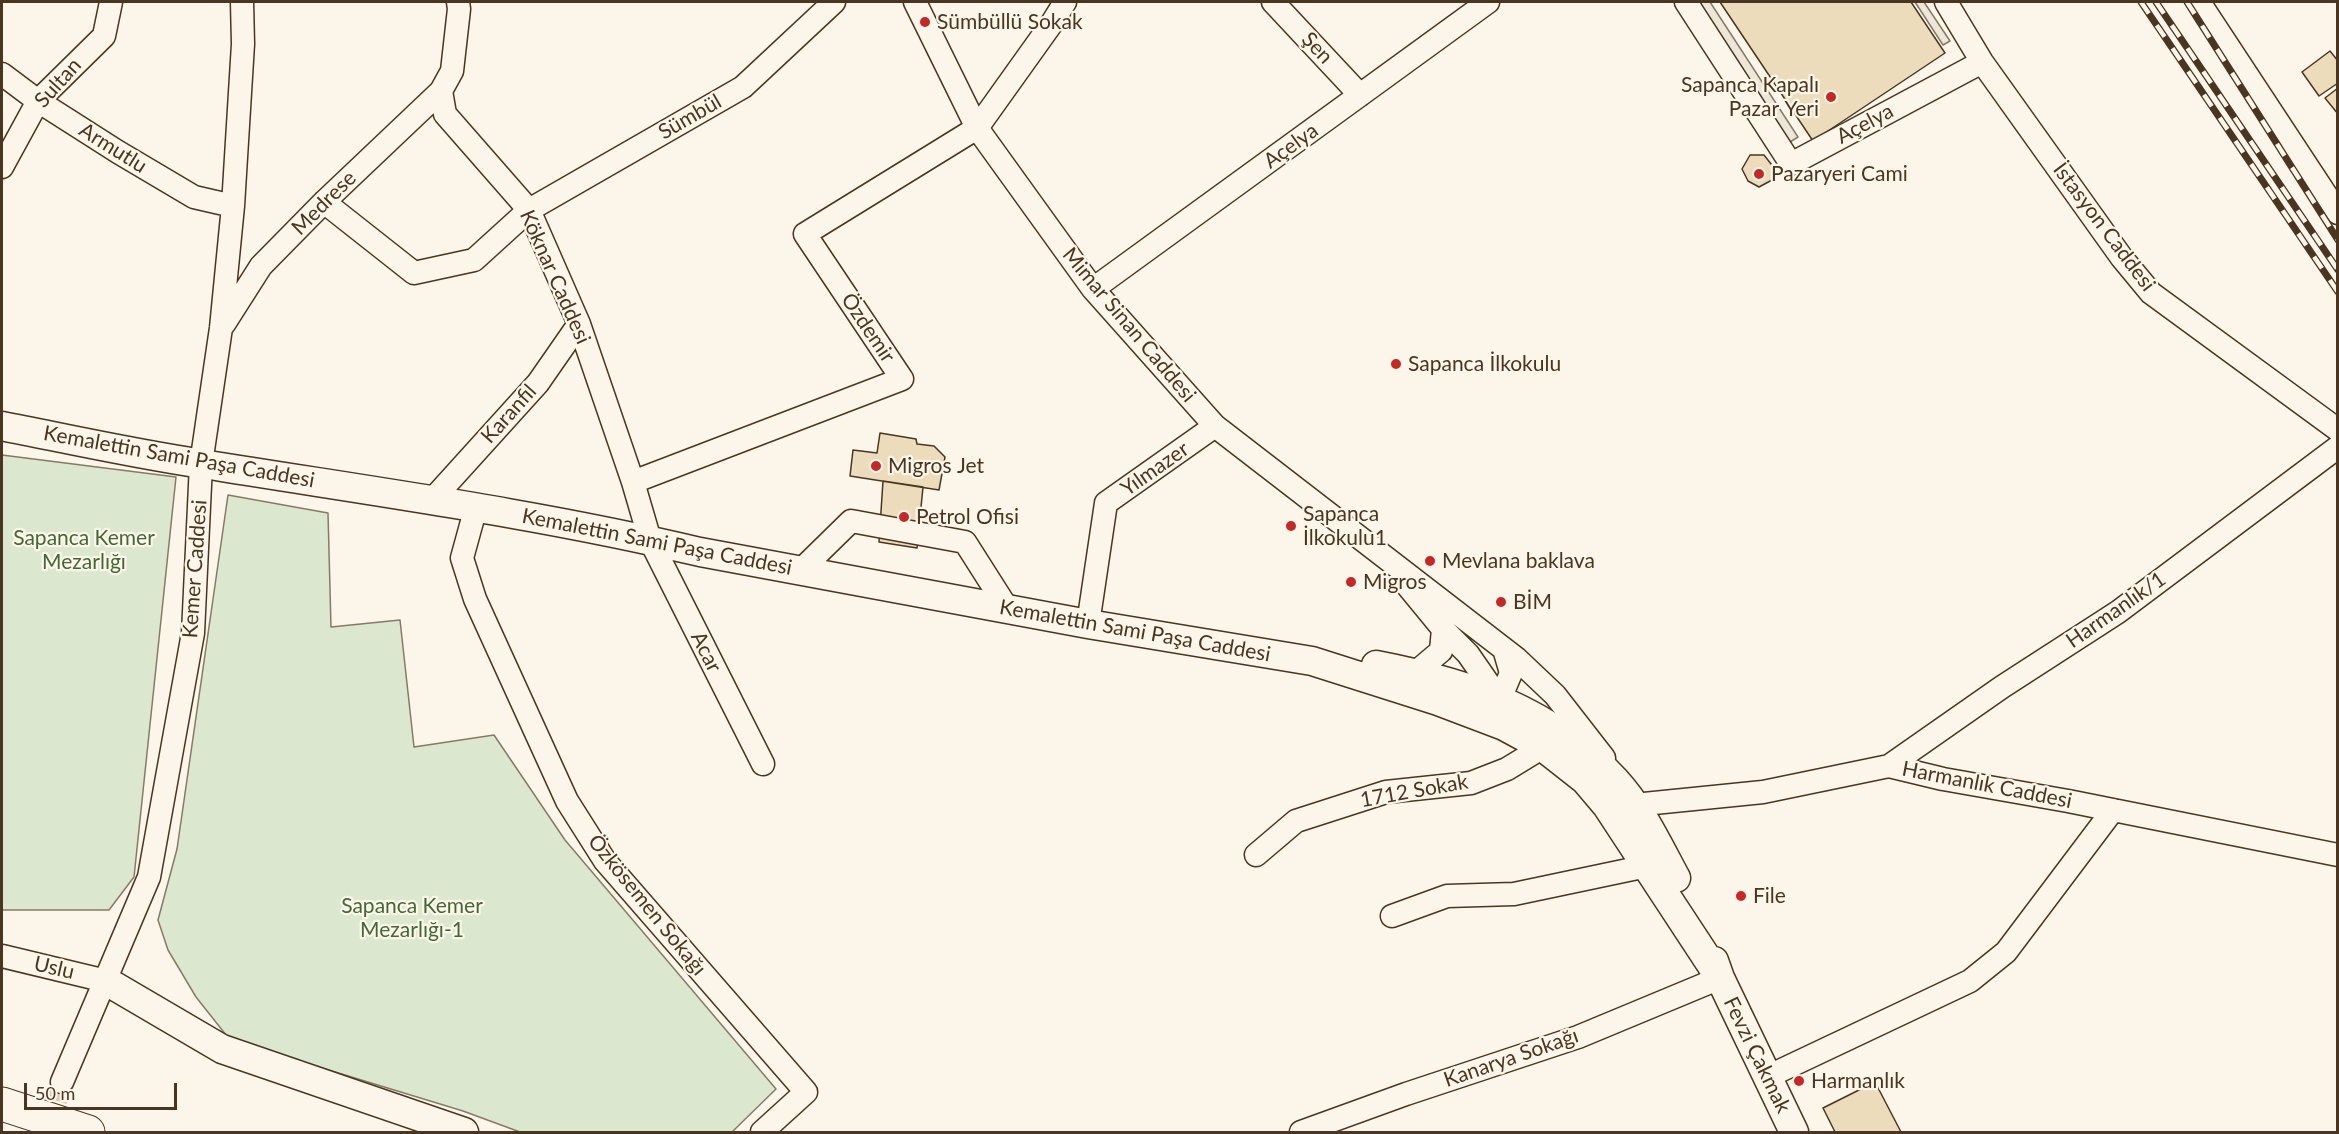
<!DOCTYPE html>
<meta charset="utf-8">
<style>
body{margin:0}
#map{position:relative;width:2339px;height:1134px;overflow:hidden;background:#fbf6e9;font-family:Lato,sans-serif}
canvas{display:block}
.frame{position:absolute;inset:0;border:3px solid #4a3520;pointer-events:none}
.scale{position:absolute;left:24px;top:1083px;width:153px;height:27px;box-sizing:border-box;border:3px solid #4a3520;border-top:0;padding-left:8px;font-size:18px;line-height:21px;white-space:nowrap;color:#4a3520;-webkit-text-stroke:4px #fbf6e9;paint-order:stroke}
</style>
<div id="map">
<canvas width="2339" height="1134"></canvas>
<div class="frame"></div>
<div class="scale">50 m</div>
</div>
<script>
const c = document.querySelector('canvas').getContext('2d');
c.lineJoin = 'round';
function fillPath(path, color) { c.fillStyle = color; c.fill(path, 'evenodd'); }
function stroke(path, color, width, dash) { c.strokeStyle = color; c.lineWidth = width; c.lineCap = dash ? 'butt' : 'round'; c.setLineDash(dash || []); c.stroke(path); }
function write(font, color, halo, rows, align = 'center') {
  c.font = font + ' Lato,sans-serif'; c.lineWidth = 4.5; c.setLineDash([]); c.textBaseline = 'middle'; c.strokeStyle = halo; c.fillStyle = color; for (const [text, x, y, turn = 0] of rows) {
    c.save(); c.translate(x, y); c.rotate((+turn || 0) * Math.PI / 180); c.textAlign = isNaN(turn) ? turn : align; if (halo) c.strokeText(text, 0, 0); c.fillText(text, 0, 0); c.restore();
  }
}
const green = new Path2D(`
 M2 455 176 477 134 877 109 910H2Z
 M228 495 328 513 331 627 400 620 414 747 494 735 565 840 776 1089 732 1132H520L463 1111 230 1040 196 997 168 950 158 920 177 849Z`);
const parking = new Path2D(`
 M1699 2H1710L1798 137 1790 142Z
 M1915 2H1924L1950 41 1943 45Z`);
const building = new Path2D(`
 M1720 2H1911L1945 53 1813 141Z
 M2330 51 2338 61V83L2319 96 2302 72Z
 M2338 88V114L2325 98Z
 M1750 155H1764L1775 169 1772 180 1759 187 1748 181 1742 169Z
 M880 433 916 439 917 444 934 446 945 457 939 490 850 476 853 450 877 453Z
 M883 481 923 487 917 548 879 542Z
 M1875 1082 1901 1132H1835L1823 1108Z`);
const minorTunnel = new Path2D(`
 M46 1132 62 1082`);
const minor = new Path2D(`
 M458 2 459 9 452 71 441 91 445 114 529 210 579 324 633 482 650 540 763 764
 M915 2 977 128 1093 289 1215 426 1517 659 1555 695 1604 758
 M1273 2 1360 95
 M1686 2 1791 164 1982 62
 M1946 2 1982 62 2122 258 2151 293 2338 430
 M2199 2 2338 213
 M2 74 38 101 118 152 194 197 233 206
 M2 167 38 101 104 36 111 2
 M324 202 414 273 474 260 529 210 743 87 834 2
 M1093 289 1488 2
 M224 324 261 266 324 202 441 91
 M633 482 902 379 805 234 977 128 1052 23 1065 2
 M433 499 538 383 579 324
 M476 507 462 558 475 599 567 801 605 861 806 1092 762 1132
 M801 570 851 521 965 542 1007 608
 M1406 584 1443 629 1441 651 1415 673
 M1088 624 1106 503 1215 426
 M1443 629 1468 654 1502 703
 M1489 705 1500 699 1511 673 1504 649
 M1889 766 2002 687 2118 612 2338 447
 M1634 805 1763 792 1889 766 1943 779 2068 801 2338 855
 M1256 855 1296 821 1386 792 1471 783 1507 769 1543 747
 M1392 916 1447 896 1514 894 1647 866
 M2 956 106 981
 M1767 1077 1970 981 2006 952 2113 810
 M62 1082 149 877 193 633 201 464 221 328 233 206 243 44 242 2
 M1301 1132 1406 1094 1578 1037 1720 978`);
const major = new Path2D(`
 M2 426C68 439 135 454 203 464 369 491 536 513 700 552L1088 624 1312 661 1438 701 1504 726 1543 747 1585 780 1607 806 1720 978
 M1376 665C1469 683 1549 709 1615 780 1641 808 1658 845 1676 878
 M1714 961 1720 978 1794 1132
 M106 981 222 1049 464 1132`);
const highway = new Path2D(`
 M2 1104 88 1132`);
const rail = new Path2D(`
 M2141 2 2338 292
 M2156 2 2338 270
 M2187 2 2338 240`);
const markers = [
 [925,22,6,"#c62828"],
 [1831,97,6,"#c62828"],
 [1759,174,6,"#c62828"],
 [1396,364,6,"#c62828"],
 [876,466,6,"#c62828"],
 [904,517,6,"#c62828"],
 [1291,526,6,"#c62828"],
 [1430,561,6,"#c62828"],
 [1351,582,6,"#c62828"],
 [1501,602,6,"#c62828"],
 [1741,896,6,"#c62828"],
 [1799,1081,6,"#c62828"]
];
const poiNames = [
 ["Sümbüllü Sokak",937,22],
 ["Sapanca Kapalı",1819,85,"right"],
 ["Pazar Yeri",1819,109,"right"],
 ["Pazaryeri Cami",1771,174],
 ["Sapanca İlkokulu",1408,364],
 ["Migros Jet",888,466],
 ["Sapanca",1303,514],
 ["İlkokulu1",1303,538],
 ["Petrol Ofisi",916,517],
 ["Mevlana baklava",1442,561],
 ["Migros",1363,582],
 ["BİM",1513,602],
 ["File",1753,896],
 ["Harmanlık",1811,1081]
];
const streetNames = [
 ["Şen",1317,48,47],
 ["Sultan",58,83,-48],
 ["Sümbül",690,117,-30],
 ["Açelya",1865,124,-28],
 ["Açelya",1291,146,-36],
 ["Armutlu",113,148,32],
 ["Medrese",324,203,-45],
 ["İstasyon Caddesi",2104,227,53],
 ["Köknar Caddesi",555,277,66],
 ["Mimar Sinan Caddesi",1129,325,50],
 ["Özdemir",868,328,56],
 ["Karanfil",509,414,-48],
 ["Kemalettin Sami Paşa Caddesi",179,457,10],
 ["Yılmazer",1155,469,-35],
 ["Kemalettin Sami Paşa Caddesi",657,542,11],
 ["Kemer Caddesi",195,569,-86],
 ["Harmanlık/1",2116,610,-35],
 ["Kemalettin Sami Paşa Caddesi",1135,631,10],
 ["Acar",706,652,63],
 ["Harmanlık Caddesi",1987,785,11],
 ["1712 Sokak",1414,791,-10],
 ["Özkösemen Sokağı",647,905,51],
 ["Uslu",54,968,13],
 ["Fevzi Çakmak",1757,1055,64],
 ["Kanarya Sokağı",1511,1058,-19]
];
const parkNames = [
 ["Sapanca Kemer",84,538],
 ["Mezarlığı",84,562],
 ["Sapanca Kemer",412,906],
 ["Mezarlığı-1",412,930]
];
fillPath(green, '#dce7d0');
stroke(green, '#887966', 1.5);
fillPath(parking, '#ede7d9');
stroke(parking, '#887966', 1.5);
fillPath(building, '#ecdcbc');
stroke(building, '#4a3520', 1.5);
stroke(minorTunnel, '#d8cfc1', 22, [22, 11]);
stroke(minor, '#4a3520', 25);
stroke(major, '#4a3520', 31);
stroke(highway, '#4a3520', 35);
stroke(minor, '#fbf6e9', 22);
stroke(major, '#fbf6e9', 28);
stroke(highway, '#fbf6e9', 33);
stroke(rail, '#4a3520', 7);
stroke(rail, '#fbf6e9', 4.5, [14]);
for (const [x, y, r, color] of markers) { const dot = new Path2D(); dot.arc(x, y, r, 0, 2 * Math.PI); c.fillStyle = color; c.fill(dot); stroke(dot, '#fbf6e9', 2); }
write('21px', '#4a3520', '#fbf6e9', poiNames, 'left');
write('21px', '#4a3520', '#fbf6e9', streetNames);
write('21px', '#436837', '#fbf6e9', parkNames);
</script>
